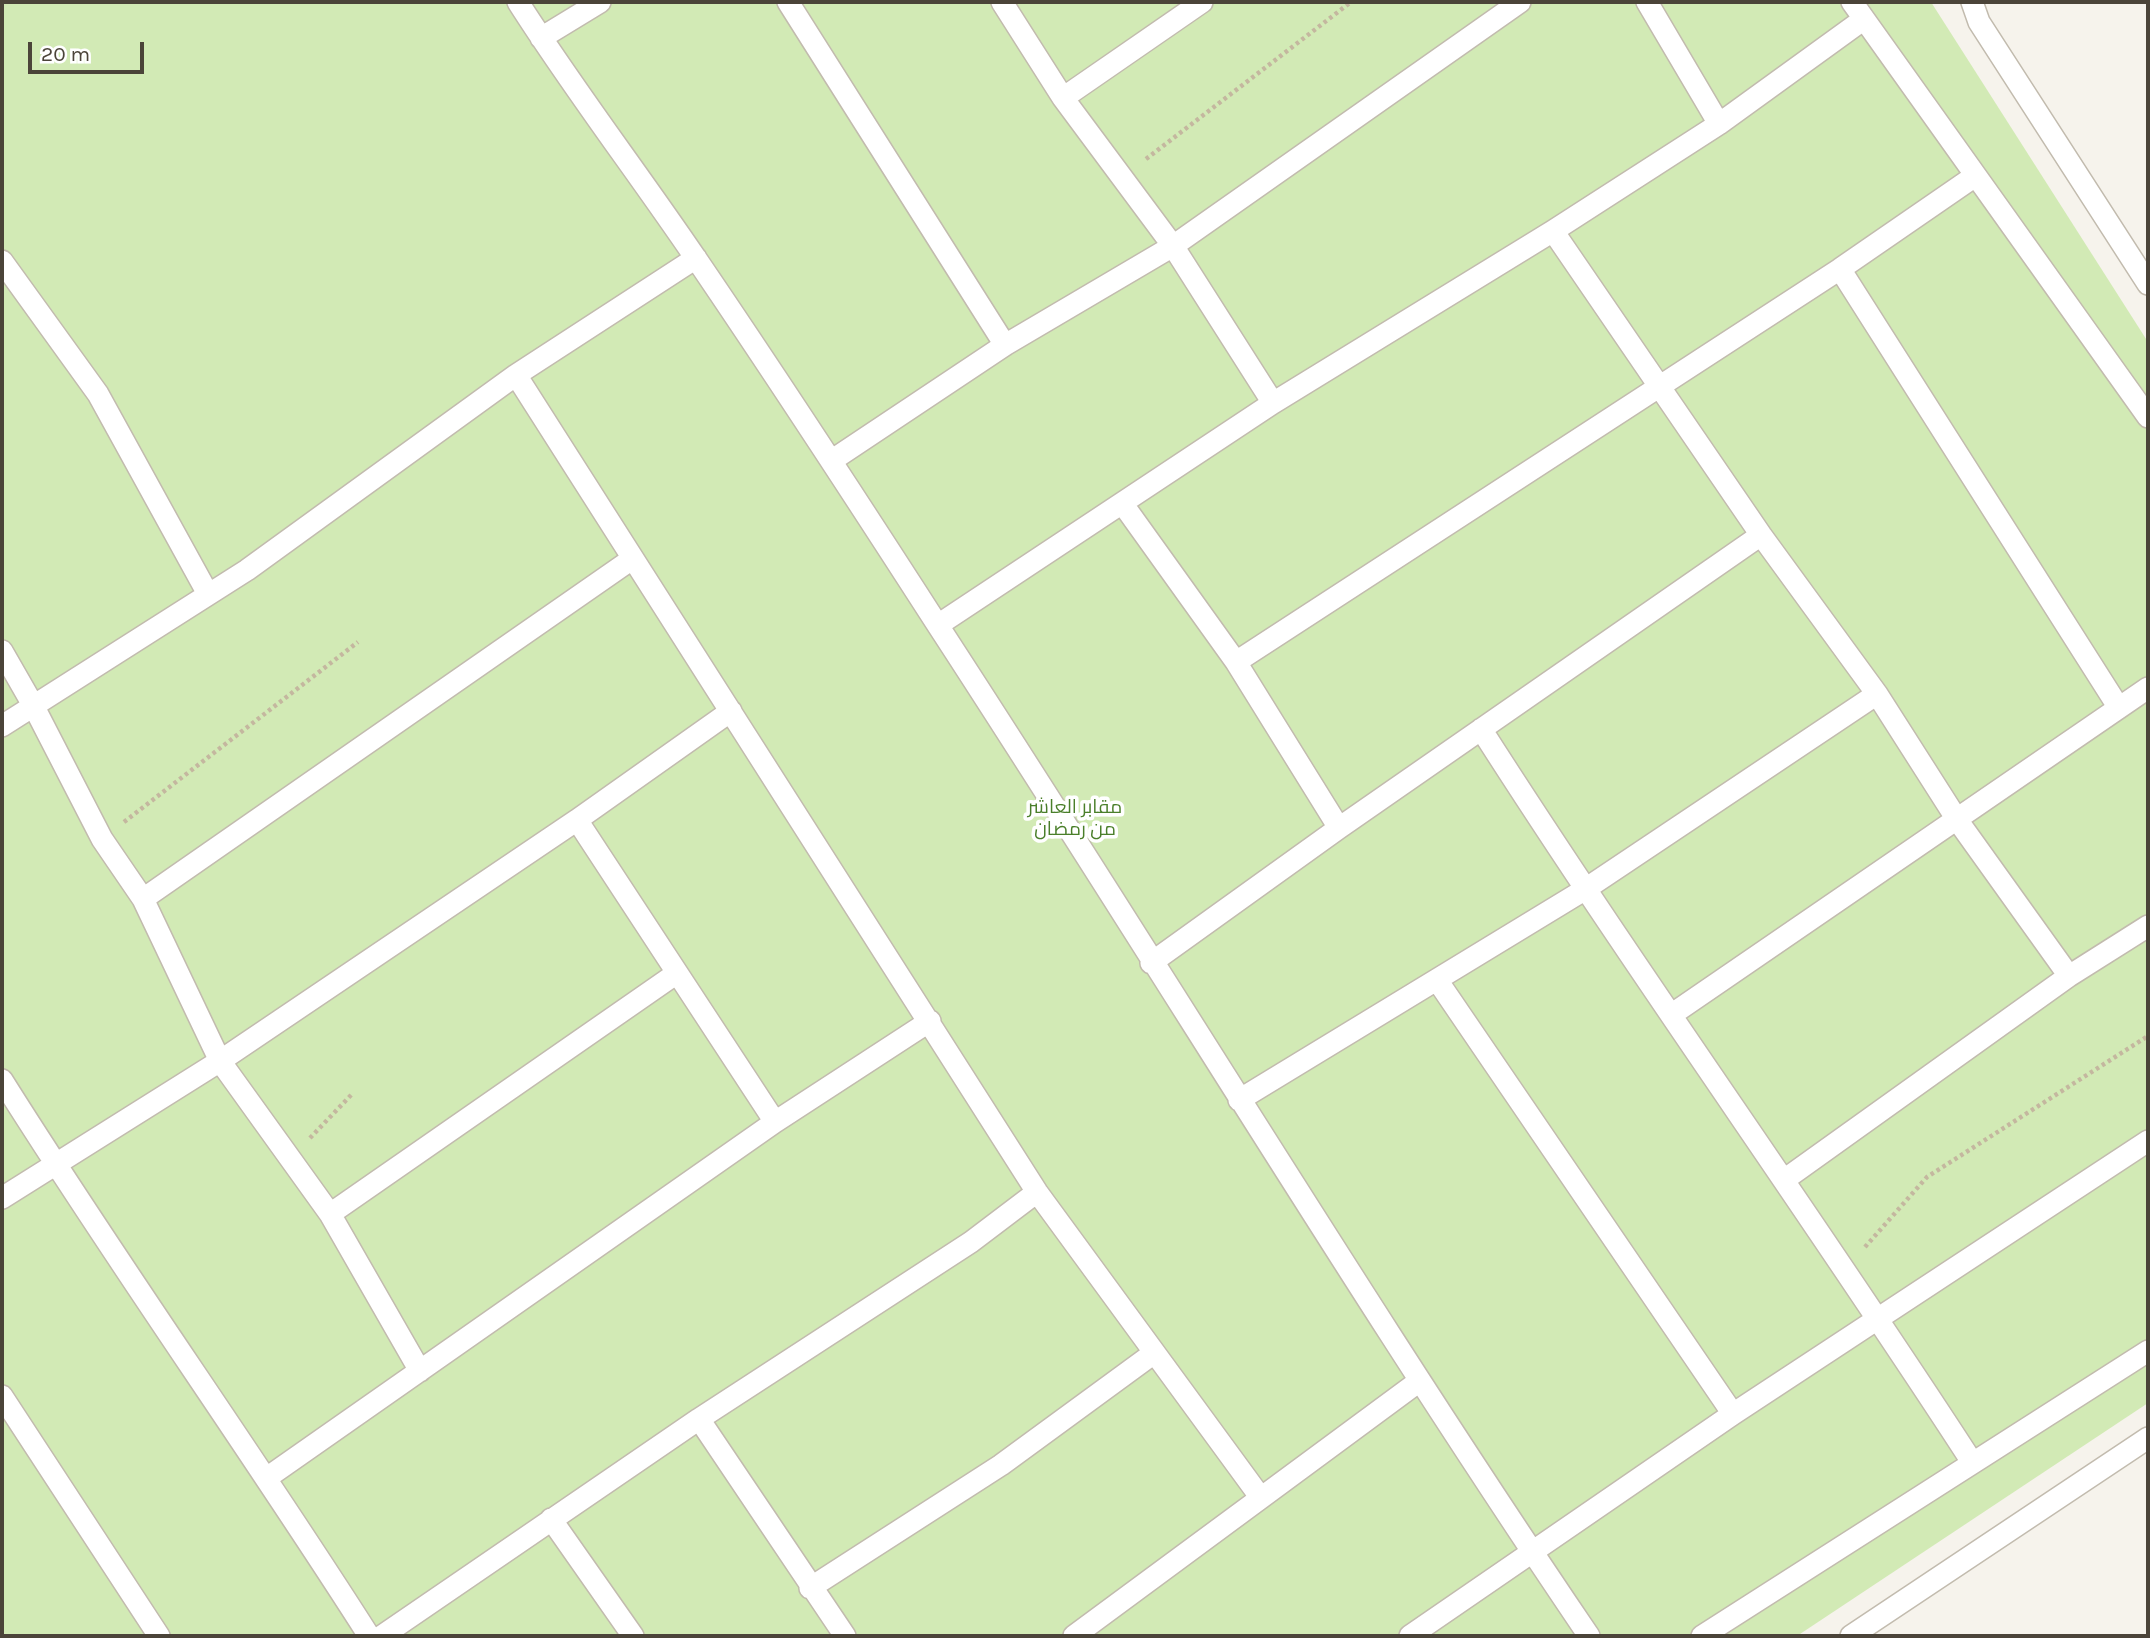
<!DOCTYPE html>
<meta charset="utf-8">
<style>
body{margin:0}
#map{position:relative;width:2150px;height:1638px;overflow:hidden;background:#f6f3ec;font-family:Karla,sans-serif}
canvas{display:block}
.frame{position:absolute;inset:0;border:4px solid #4b4439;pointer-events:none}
.scale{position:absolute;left:28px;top:42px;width:116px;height:32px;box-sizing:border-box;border:4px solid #4b4439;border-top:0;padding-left:9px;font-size:21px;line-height:24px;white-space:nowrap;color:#4b4439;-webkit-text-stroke:5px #fff;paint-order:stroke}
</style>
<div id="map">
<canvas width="2150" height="1638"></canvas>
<div class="frame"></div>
<div class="scale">20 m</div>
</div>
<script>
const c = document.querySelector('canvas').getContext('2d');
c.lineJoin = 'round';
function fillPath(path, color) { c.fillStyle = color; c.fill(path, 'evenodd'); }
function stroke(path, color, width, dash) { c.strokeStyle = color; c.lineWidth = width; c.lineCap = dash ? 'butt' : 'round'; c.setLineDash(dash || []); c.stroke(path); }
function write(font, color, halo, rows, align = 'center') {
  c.font = font + ' Karla,Cairo,sans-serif'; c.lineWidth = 7; c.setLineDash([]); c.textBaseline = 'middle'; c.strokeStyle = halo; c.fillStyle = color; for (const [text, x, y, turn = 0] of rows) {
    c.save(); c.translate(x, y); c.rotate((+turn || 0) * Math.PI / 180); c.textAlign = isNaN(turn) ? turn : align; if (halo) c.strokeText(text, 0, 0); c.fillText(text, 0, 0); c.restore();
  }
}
const green = new Path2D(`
 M2 2H1931L2148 342V1403L1797 1636H2Z`);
const path = new Path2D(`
 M1146 159 1351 2
 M124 822 358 642
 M310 1138 353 1093
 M1865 1247 1927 1177 2148 1036`);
const service = new Path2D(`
 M518 2C574 90 638 173 697 260 778 379 857 500 935 621 1155 958 1363 1303 1589 1636
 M788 2 1005 345
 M1002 2 1063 98 1173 246 1273 403
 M1647 2 1719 124
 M1852 2 2148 417
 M1972 2 1979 22 2148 284
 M541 38 600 2
 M1063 98 1202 2
 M1553 231 1761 535 1877 694 1958 821 2069 976
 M2 261 98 394 208 594
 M1840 269 2119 708
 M516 375 1037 1192 1261 1498
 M831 461 1005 345 1173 246 1520 2
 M1122 503 1236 662 1339 828
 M938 625 1273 403 1553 231 1719 124 1864 19
 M2 651 33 705 102 839 143 899 220 1061 330 1214 420 1371
 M1236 662 1840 269 1975 176
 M2 726 247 570 516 375 696 258
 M1481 729C1639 976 1812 1215 1972 1462
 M577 820 775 1122
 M143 899 632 559
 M1151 963 1339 828 1761 535
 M1437 980 1733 1414
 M1671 1015 2148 688
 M2 1080C120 1268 250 1449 369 1636
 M1239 1100 1584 890 1877 694
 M1784 1180 2069 976 2148 926
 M2 1198 220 1061 577 820 731 711
 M330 1214 677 973
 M2 1396 159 1636
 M699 1419 845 1636
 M268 1477 775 1122 930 1021
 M551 1519 633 1636
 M810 1588 1001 1465 1154 1353
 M382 1636 699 1419 971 1242 1037 1192
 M1074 1636 1418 1382
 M1410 1636 1733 1414 2148 1141
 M1702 1636 2148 1351
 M1851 1636 2148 1438`);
const parkNames = [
 ["مقابر العاشر",1075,808],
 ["من رمضان",1075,830]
];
fillPath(green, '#d2eab5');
stroke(service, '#c2bbae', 24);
stroke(path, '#c4b79f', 4.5, [3.5, 3.5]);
stroke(service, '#fff', 21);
write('19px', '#4a7f2a', '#fff', parkNames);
</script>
